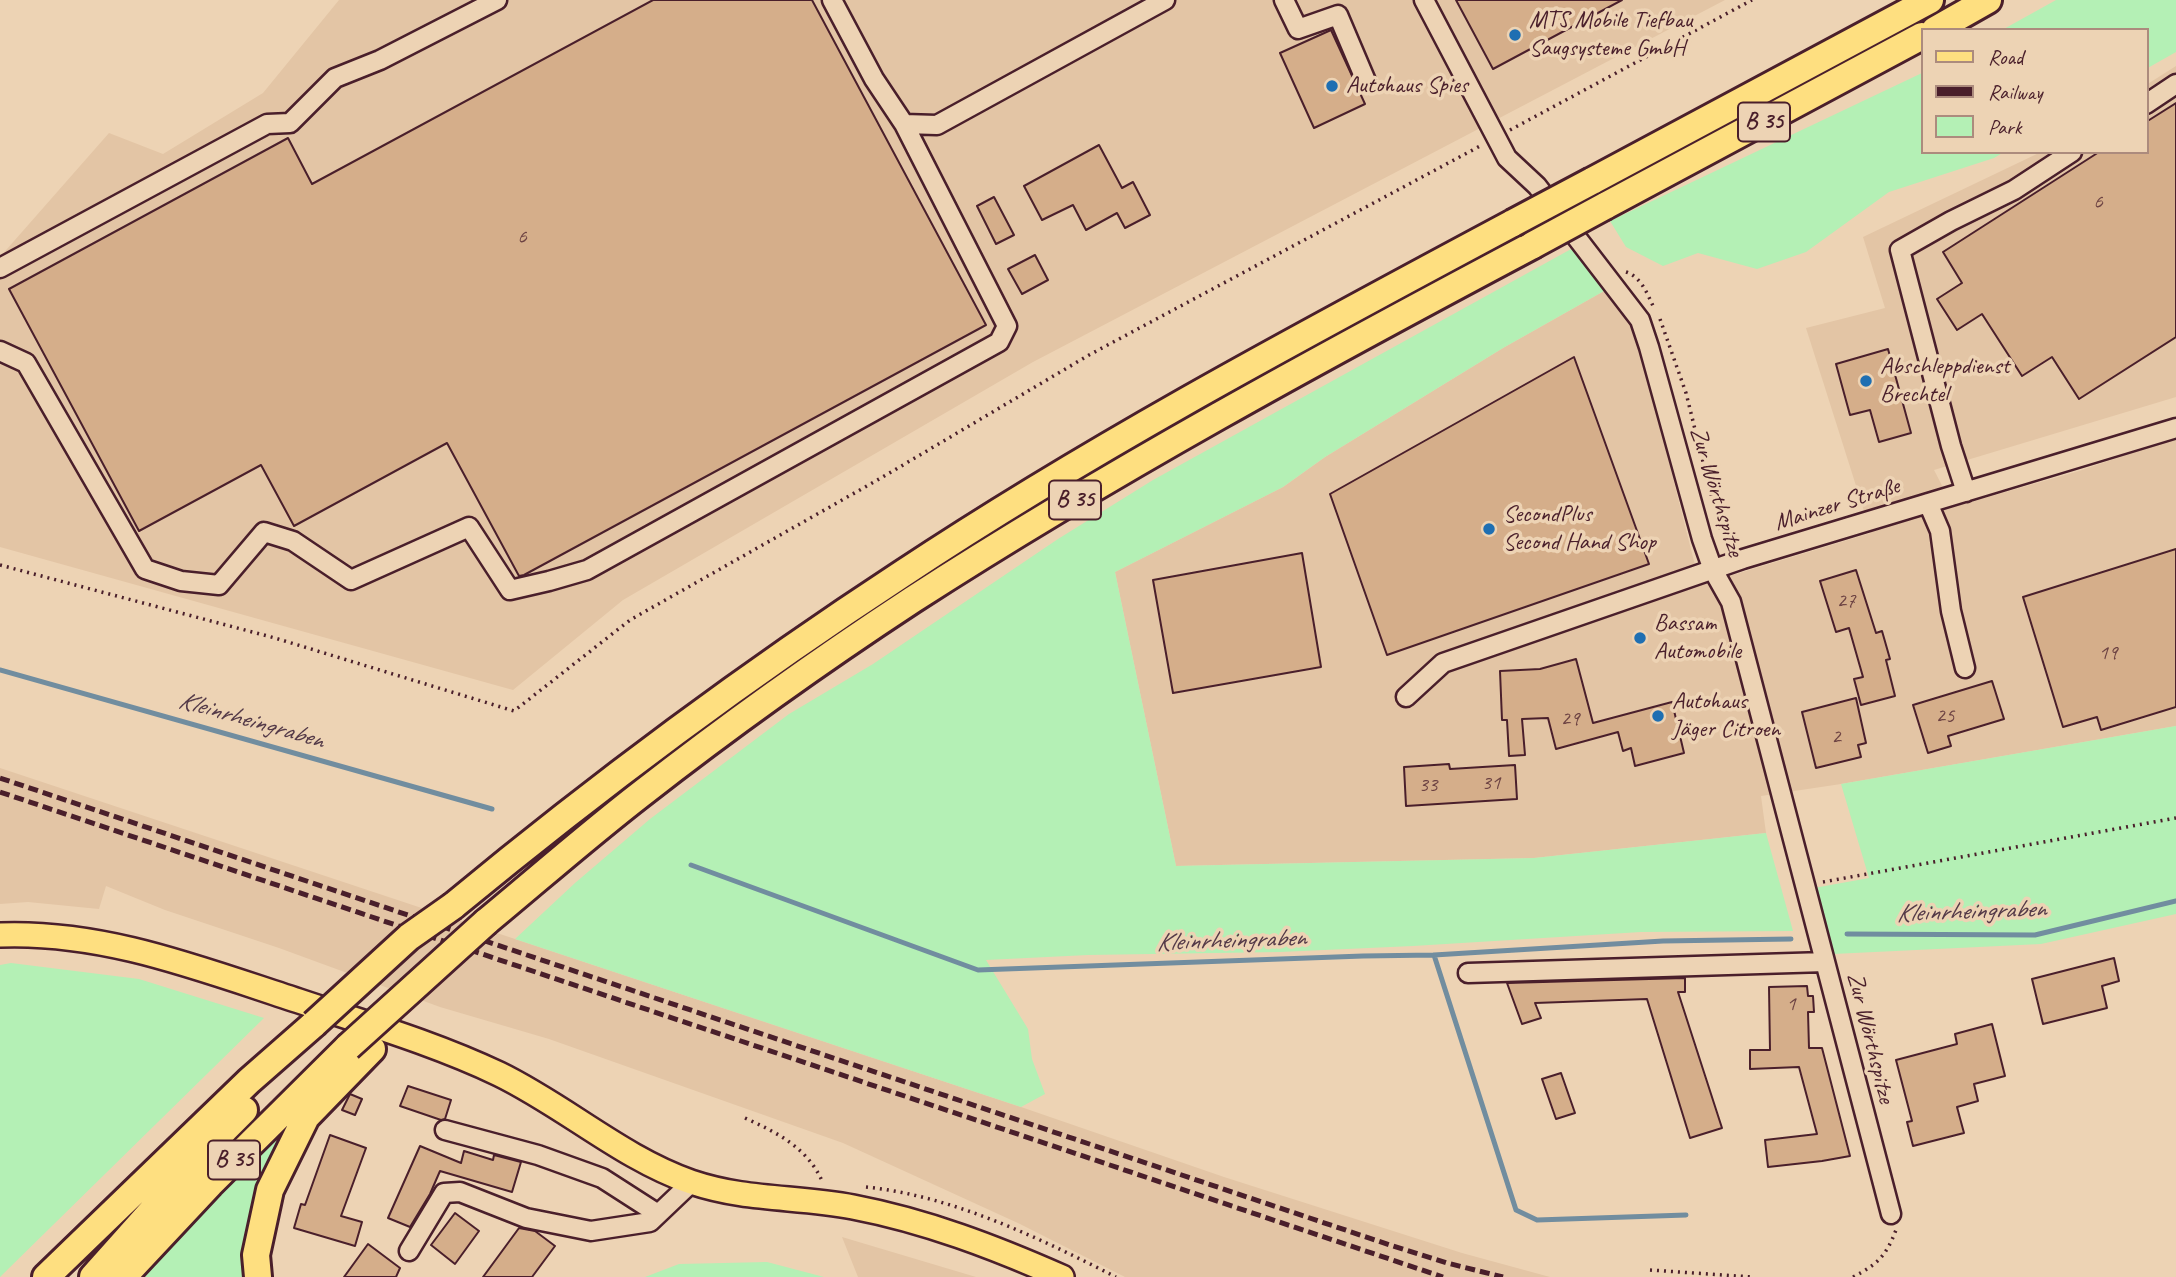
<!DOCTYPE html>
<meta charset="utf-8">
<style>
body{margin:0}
#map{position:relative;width:2176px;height:1277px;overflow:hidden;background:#edd3b4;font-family:Caveat,sans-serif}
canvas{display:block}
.legend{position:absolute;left:1921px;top:28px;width:228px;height:126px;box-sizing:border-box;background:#edd3b4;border:2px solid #ac8b7d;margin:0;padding:9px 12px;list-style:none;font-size:21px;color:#4a1f2b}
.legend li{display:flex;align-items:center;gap:14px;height:35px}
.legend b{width:35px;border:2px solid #ac8b7d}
</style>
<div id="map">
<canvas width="2176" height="1277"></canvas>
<ul class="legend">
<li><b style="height:9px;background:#fedf80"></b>Road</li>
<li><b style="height:9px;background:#4a1f2b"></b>Railway</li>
<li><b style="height:19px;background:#b4f0b5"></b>Park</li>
</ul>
</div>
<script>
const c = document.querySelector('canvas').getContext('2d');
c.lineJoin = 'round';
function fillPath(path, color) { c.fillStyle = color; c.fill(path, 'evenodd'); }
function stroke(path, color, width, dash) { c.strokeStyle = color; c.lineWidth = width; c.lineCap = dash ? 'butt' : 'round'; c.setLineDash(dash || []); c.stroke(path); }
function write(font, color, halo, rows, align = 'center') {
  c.font = font + ' Caveat,sans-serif'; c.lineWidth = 7; c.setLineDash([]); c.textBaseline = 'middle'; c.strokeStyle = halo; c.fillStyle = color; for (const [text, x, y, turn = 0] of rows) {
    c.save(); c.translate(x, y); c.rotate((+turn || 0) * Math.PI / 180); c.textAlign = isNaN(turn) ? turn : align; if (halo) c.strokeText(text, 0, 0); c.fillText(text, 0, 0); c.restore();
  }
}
const built = new Path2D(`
 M339 0H1725L1033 362 623 600 513 690 0 547V257L109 133 163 154 263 93Z
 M2176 66V397L1934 470 1953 507 2079 471 2176 438V726L1841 784 1761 796 1766 833 1534 858 1176 866 1115 572 1283 487 1325 457 1503 348 1604 291 1635 328 1700 585 1871 533 1806 328 1885 308 1863 237 2041 152H2146V85Z
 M0 768 1021 1107 1224 1177 1462 1253 1550 1277H1125L1020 1224 843 1143 549 1039 440 1007 279 948 165 910 106 886 99 909 28 902 0 904Z
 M842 1237 976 1277H858Z`);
const green = new Path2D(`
 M2056 0H2176V52L2146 69V30H2002Z
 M1922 73V152H2004L1994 158 1889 192 1806 252 1757 269 1698 253 1663 266 1626 247 1610 221Z
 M1573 248 1604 291 1503 348 1325 457 1283 487 1115 572 1176 866 1534 858 1766 833 1793 931 1641 932 1413 946 1280 952 1088 955 986 960 1028 1029 1032 1059 1045 1094 1021 1107 515 939 575 883 650 819 789 714 873 664 1058 539 1153 480Z
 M2176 726V914L2041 944 1833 954 1814 888 1869 878 1841 784Z
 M11 963 139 979 264 1018 0 1277V965Z
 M295 1115 247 1277H140Z
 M767 1262 824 1277H645L679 1264Z`);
const stream = new Path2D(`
 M0 670 492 809
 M691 865 978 970 1363 956 1434 955 1663 941 1791 939
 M1847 934 2035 935 2176 901
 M1434 955 1516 1210 1537 1220 1686 1215`);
const building = new Path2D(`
 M653 0H812L986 325 524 575 519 576 447 443 294 526 261 465 139 531 9 289 288 138 312 184Z
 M1456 0H1622L1493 69Z
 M1331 30 1365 104 1314 128 1280 53Z
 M2176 103V337L2079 399 2052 357 2022 376 1982 314 1957 330 1937 299 1962 283 1943 252 2099 152H2146V122Z
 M1099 145 1122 188 1133 182 1150 215 1125 228 1117 213 1086 230 1073 205 1042 220 1024 186Z
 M994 197 1014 235 996 244 977 206Z
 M1035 255 1048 280 1022 294 1008 269Z
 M1888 349 1911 433 1879 442 1870 410 1850 415 1836 364Z
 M1574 357 1649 564 1387 655 1330 494Z
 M2176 549V707L2101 730 2097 717 2063 727 2023 597Z
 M1302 553 1321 667 1173 693 1153 580Z
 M1856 570 1876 633 1882 631 1890 659 1886 660 1895 696 1861 705 1854 679 1863 677 1849 628 1836 632 1820 581Z
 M1576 659 1593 723 1672 702 1684 753 1635 766 1631 748 1623 751 1618 732 1556 749 1548 718 1522 719 1525 755 1509 756 1507 720H1502L1500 671 1540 669Z
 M1992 681 2004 719 1948 736 1951 746 1928 753 1913 705Z
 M1856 698 1866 743 1858 745 1861 757 1816 768 1802 712Z
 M1449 764 1450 769 1515 765 1517 799 1406 806 1404 767Z
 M2114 958 2119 981 2102 986 2107 1008 2043 1024 2032 979Z
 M1685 978V992H1678L1722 1128 1690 1138 1647 999 1535 1003 1541 1018 1522 1024 1507 983Z
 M1807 986 1808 996H1813L1814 1012H1808L1809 1048H1822L1850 1156 1822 1161 1768 1167 1765 1140 1817 1134 1799 1067 1750 1069V1050H1770L1769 987Z
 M1992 1024 2005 1076 1974 1084 1978 1101 1957 1107 1964 1133 1913 1146 1907 1122 1912 1121 1896 1060 1957 1044 1955 1034Z
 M1561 1073 1575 1113 1556 1119 1542 1079Z
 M408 1086 451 1100 445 1119 441 1120 400 1106Z
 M350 1094 362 1099 355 1115 342 1110Z
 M330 1135 366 1148 341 1216 362 1222 355 1246 294 1228 301 1204 305 1205Z
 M420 1146 461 1163 464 1151 493 1160 494 1155 521 1162 512 1192 440 1171 430 1194 410 1227 388 1218Z
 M455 1213 479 1231 455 1264 431 1245Z
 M519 1228 535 1231 555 1246 532 1277H483Z
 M368 1244 400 1268 396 1277H344Z`);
const path = new Path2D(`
 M1510 130 1752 0
 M1626 272C1641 277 1647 293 1653 306
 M1660 319 1686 393 1715 510
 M1719 527 1728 536 1742 541
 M0 565 275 638 514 711 630 620 881 478 1089 355 1482 145
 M1823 882 2176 818
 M745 1118C778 1133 808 1148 823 1183
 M866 1187C953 1196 1039 1238 1116 1277
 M1650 1270 1752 1277
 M1853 1277C1878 1264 1886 1256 1896 1230`);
const minor = new Path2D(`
 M1284 0 1298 29 1338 15 1366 81
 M1424 0 1507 158 1537 186 1640 320 1649 347 1702 539 1713 570 1731 602 1891 1214
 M2146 104 2176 84
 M904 124 937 125 1165 0
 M0 268 267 124 290 123 335 78 380 60 497 0
 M0 351 26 363 145 569 181 581 219 585 264 532 293 541 351 580 469 527 510 590 549 581 587 570 999 342 1007 326 904 124 874 79 832 0
 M1966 492 1951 446 1900 250 1951 221 2014 190 2072 152
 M1928 503 1940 531 1951 611 1965 668
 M1406 697 1443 663 1743 559 2176 428
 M1468 973 1825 962
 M445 1130 538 1155 602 1178 658 1214
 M409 1251 444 1193 460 1192 526 1218 591 1231 650 1222 692 1182`);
const major = new Path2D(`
 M0 935C106 931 203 970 302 1002 368 1024 436 1044 499 1074 565 1106 622 1158 691 1182 747 1201 797 1196 853 1207 926 1221 994 1247 1062 1277`);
const highway = new Path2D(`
 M1935 30 1988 0
 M1592 181 1930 0
 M1605 206 1922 36
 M453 906C597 787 746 676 902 574 1098 444 1306 334 1513 223
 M486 922C538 879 588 835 641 794 728 726 819 661 912 600 1112 471 1322 357 1533 245
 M46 1277 249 1081 314 1024
 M93 1277 225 1129 244 1110
 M123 1277 210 1184 348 1047
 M258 1277 256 1255 270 1190 306 1117 372 1049`);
const rail = new Path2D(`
 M0 778 1390 1245 1447 1263 1503 1277
 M0 792 1443 1277`);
const highwayBridge = new Path2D(`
 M1513 223 1592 181
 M1533 245 1605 206
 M314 1024 409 937 453 906
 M348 1047 486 922`);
const markers = [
 [1515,35,7,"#1f6fb2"],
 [1332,86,7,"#1f6fb2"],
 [1866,381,7,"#1f6fb2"],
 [1489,529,7,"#1f6fb2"],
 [1640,638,7,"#1f6fb2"],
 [1658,716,7,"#1f6fb2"]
];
const numberNames = [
 ["6",2098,202],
 ["6",522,237],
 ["27",1846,601],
 ["19",2108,653],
 ["25",1945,716],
 ["29",1570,719],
 ["2",1836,737],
 ["31",1491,783],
 ["33",1428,785],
 ["1",1791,1004]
];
const shields = [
 [1764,122,52],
 [1075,500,52],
 [234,1160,52]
];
const shieldNames = [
 ["B 35",1764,122],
 ["B 35",1075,500],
 ["B 35",234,1160]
];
const poiNames = [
 ["MTS Mobile Tiefbau",1529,21],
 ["Saugsysteme GmbH",1529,49],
 ["Autohaus Spies",1346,86],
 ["Abschleppdienst",1880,367],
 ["Brechtel",1880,395],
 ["SecondPlus",1503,515],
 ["Second Hand Shop",1503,543],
 ["Bassam",1654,624],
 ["Automobile",1654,652],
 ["Autohaus",1672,702],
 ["Jäger Citroen",1672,730]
];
const streetNames = [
 ["Zur Wörthspitze",1716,492,73],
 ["Mainzer Straße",1837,505,-17],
 ["Zur Wörthspitze",1870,1038,76]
];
const waterNames = [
 ["Kleinrheingraben",251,721,16],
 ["Kleinrheingraben",1971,912,-2],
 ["Kleinrheingraben",1231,941,-2]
];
fillPath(built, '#e3c5a5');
fillPath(green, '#b4f0b5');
stroke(stream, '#718d9f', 5);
fillPath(building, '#d5ae8a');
stroke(building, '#4a1f2b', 2);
stroke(minor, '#4a1f2b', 23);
stroke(major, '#4a1f2b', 28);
stroke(highway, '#4a1f2b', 32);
stroke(path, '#4a1f2b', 3.5, [2, 5]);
stroke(minor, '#edd3b4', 18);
stroke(major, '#fedf80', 23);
stroke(highway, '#fedf80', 26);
stroke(rail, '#4a1f2b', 5, [10, 5]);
stroke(highwayBridge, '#4a1f2b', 32, []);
stroke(highwayBridge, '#fedf80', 26);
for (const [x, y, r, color] of markers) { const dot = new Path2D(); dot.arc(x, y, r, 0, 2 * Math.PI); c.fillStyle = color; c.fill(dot); stroke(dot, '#edd3b4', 2.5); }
write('21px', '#6d4343', null, numberNames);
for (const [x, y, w] of shields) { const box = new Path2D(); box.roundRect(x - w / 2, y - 19.5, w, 39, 5); c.fillStyle = '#edd3b4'; c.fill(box); stroke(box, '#4a1f2b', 2); }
write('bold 23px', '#4a1f2b', null, shieldNames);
write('24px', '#4a1f2b', '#edd3b4', poiNames, 'left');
write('24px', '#4a1f2b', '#edd3b4', streetNames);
write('italic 26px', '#543a48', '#edd3b4', waterNames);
</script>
